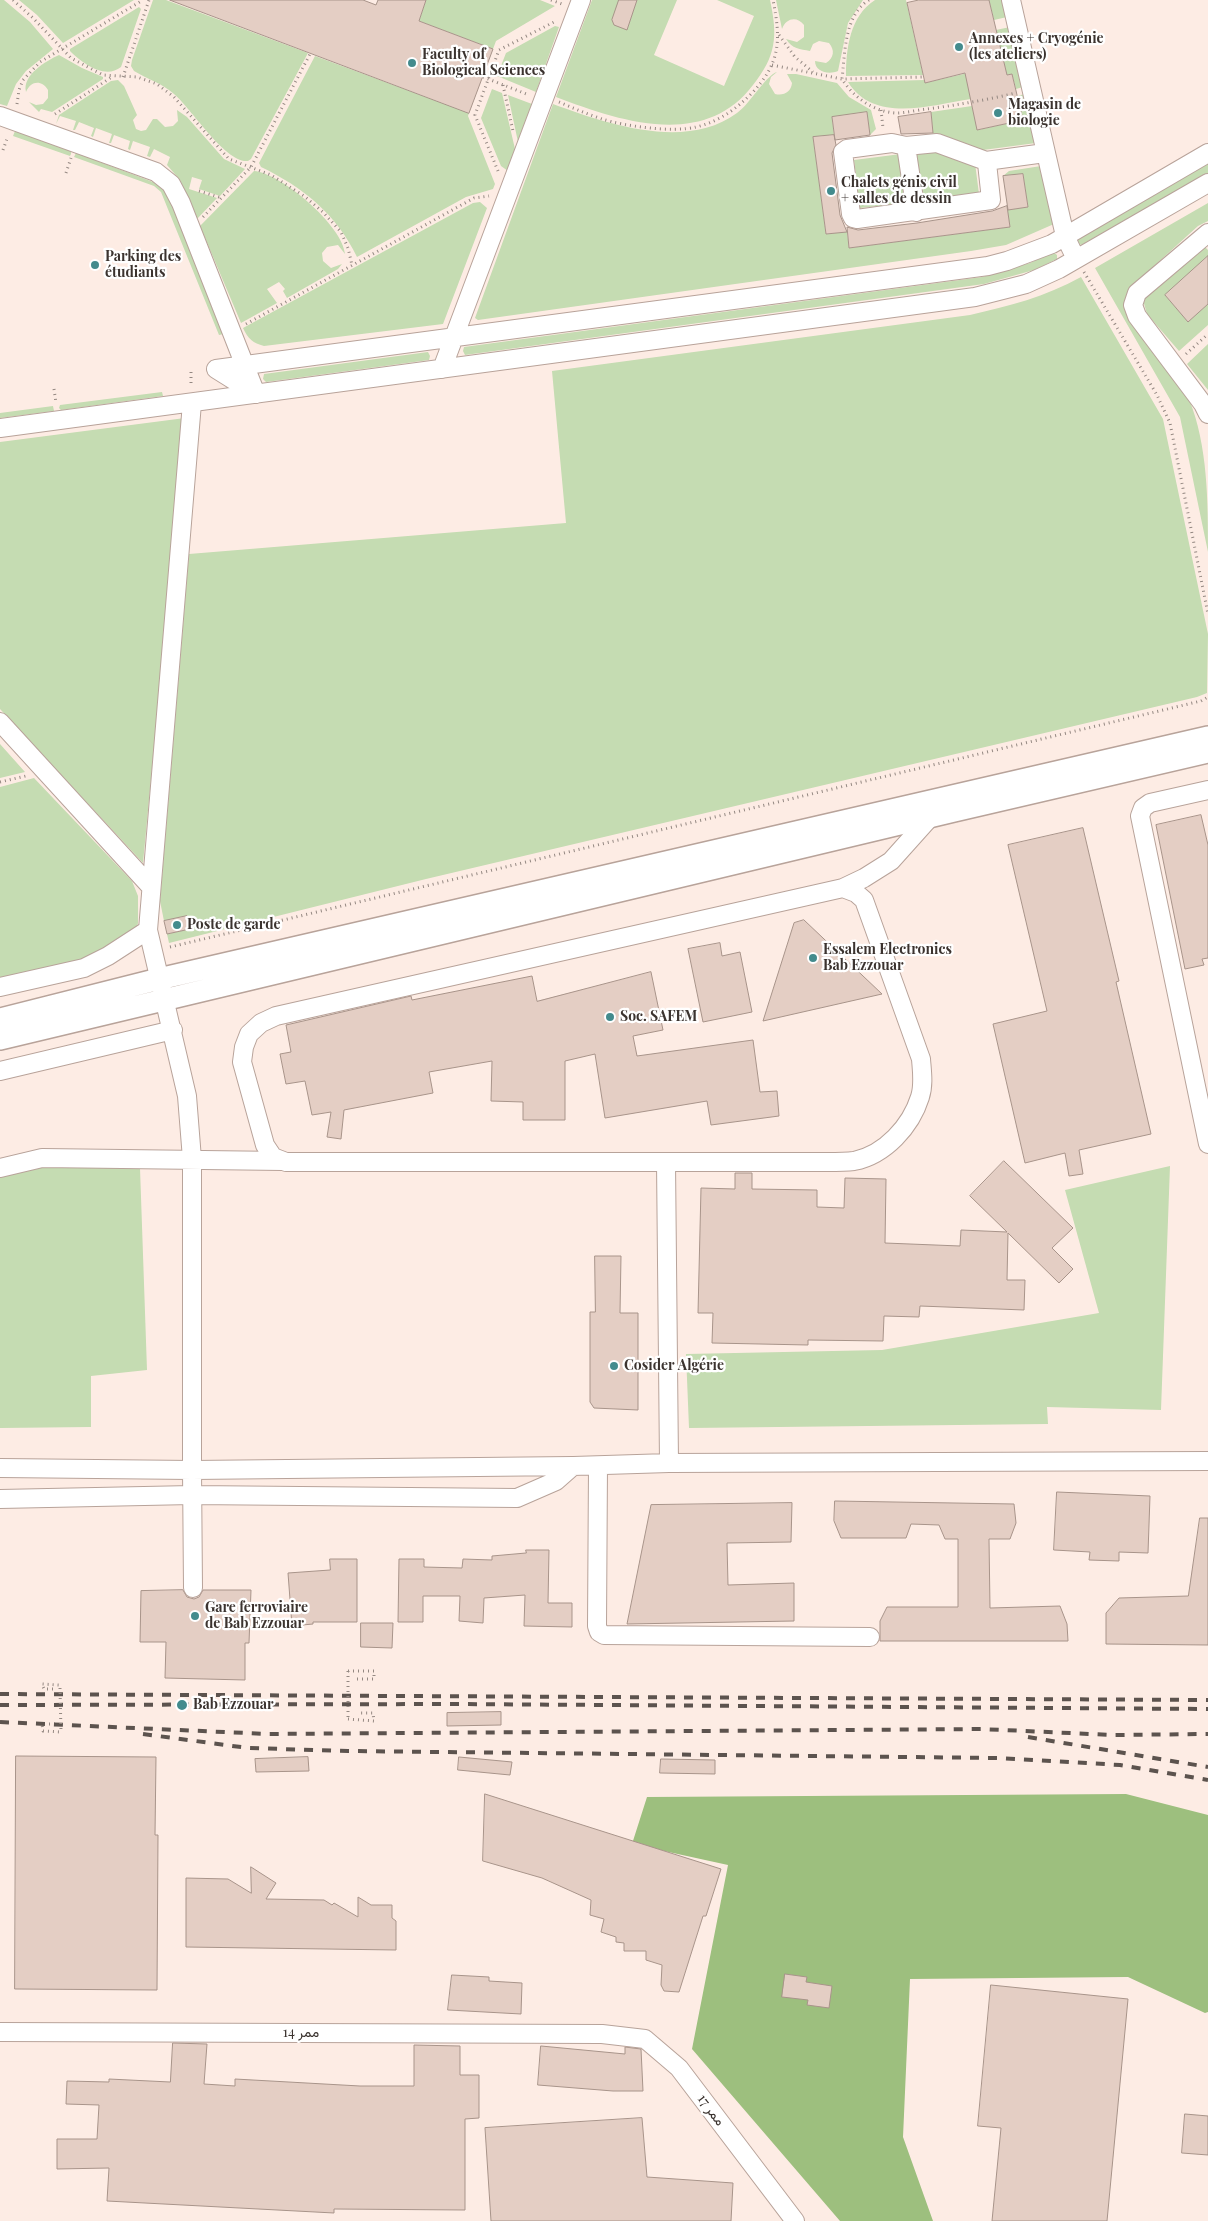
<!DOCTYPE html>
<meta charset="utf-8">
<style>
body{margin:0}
canvas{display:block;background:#fdece4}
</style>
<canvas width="1208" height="2221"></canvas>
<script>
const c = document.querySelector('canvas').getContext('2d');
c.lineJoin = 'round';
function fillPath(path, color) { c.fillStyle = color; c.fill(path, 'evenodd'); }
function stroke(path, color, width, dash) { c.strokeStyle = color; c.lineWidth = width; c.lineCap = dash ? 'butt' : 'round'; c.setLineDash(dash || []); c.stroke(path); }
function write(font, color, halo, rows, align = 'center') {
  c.font = font + ' "Playfair Display",Vazirmatn,serif'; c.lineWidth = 4.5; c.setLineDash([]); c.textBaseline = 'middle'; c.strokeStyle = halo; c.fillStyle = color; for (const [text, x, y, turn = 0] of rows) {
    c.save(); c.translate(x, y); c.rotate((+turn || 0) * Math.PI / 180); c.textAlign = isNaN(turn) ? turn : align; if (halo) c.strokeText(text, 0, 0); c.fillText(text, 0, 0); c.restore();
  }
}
const green = new Path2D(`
 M0 0H4L30 22 53 49 26 71 16 84 7 106 0 104Z
 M19 0H134L63 43 37 15Z
 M153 0H166L308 53 251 159 248 161C226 164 191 108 174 94 162 83 147 79 134 71L131 66 132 60Z
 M426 0H540L555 6 496 41 493 49 419 21Z
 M592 0H677L654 55 724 86 754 16 717 0H770C778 37 776 56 753 85 704 150 619 121 556 97Z
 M776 0H863L848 23 838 71C829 75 815 72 815 61L826 63C834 58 835 50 829 43L819 41 813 44 810 51C800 49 792 49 786 39L797 42 804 37V25C797 16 786 18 782 29Z
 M875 0H906L923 75 846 76C846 48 850 16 875 0Z
 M989 0H1003L1007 17 994 20Z
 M139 7 141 9 121 67C105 80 82 63 70 51V49Z
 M555 26 559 27 536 92 497 76 506 53Z
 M1010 27 1023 87 1016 89 1012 74 991 78 1004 64 996 30Z
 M59 55 82 68 103 77V79L52 112 41 109 39 112 29 102 36 105 43 104 48 98V90C42 80 31 80 26 92 22 75 46 61 59 55Z
 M315 56 469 113 468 116 495 184 493 189 466 197 357 257C337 215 303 187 261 167L259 163Z
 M985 69 971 99C931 105 874 124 848 82L925 80V83Z
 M777 72 771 77 769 84 775 94C784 96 791 92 792 83L787 74H796L837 83 849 97 871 110 876 129 870 135 867 112 832 117 834 135 813 137 826 234 847 231 849 248 1010 227 1007 210 1028 207 1023 174 1003 176 1009 171 1041 166 1054 224 1006 245 971 251 478 320 475 318 553 104C607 124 686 151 737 113 750 104 766 75 777 72Z
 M118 80 124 86 137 115 133 120 136 129 141 131 146 130 153 119H157L165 127 173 126 178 121 177 110 187 117 224 159 245 169 220 196 199 189 202 180 192 177 189 189 217 198 197 219 180 180 167 165 170 157 154 149 150 157 147 156 150 147 133 141 130 150 128 149 130 141 114 135 111 143H109L112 134 96 128 93 137 91 136 94 128 79 122 75 130H73L76 121 60 116 56 124 59 115 111 81Z
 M492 89 502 93 515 149 508 171 501 166 481 118Z
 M1025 94 1036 143 983 150 938 134H933L931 112 972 106 978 130 1023 120 1017 96Z
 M508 95 532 104 518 142Z
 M15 131 71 151V154L70 156 13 136Z
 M936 150 975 163 979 194 920 201 913 153Z
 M76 153 161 185 167 193 224 334 219 335 161 192 154 186 74 157Z
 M901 154 906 203 860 208 854 160Z
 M1208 163V173L1081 245 1076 241 1077 239Z
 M254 171C281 173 343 226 345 254L338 245 327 247 322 253 323 261 331 268 342 264 338 269 287 298 283 291 285 289 279 282 267 289 277 303 241 323 200 226Z
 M480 202 487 208 443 324 264 346C253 343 248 339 243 328L473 203Z
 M1208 203V221L1198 226 1131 287C1111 321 1175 371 1189 399 1208 446 1208 502 1208 552L1180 417 1095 268Z
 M1205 247 1208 250V256L1165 295 1188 321 1208 304V325L1179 351 1147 314 1143 300Z
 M1053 252 1057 255V259L1034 270 984 284 465 355 463 351 464 347 982 277 1030 263Z
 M1081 277 1163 419 1208 634 1207 693 1197 697 426 879 169 943 167 934 190 929 186 916 164 921 160 901 189 554 566 523 552 371 970 315C1009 306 1045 297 1081 277Z
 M1208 344V390L1187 364Z
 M428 352 430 356 429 360 266 382 263 379 264 374Z
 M162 392 163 396 61 410 59 408 60 405Z
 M53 406 54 411 0 418V413Z
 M185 418 143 863 0 709V442Z
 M0 744 25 772 0 778Z
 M34 778 132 881 138 896V923L136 930 128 937 75 964 0 981V787Z
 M39 1166 140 1168 147 1370 91 1376V1427L0 1428V1175Z
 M1170 1166 1161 1410 1047 1407 1048 1424 689 1428 686 1354 882 1350 1099 1313 1065 1190Z`);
const forest = new Path2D(`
 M1126 1794 1208 1815V2012L1205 2013 1128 1977 910 1979 903 2137 933 2221H840L692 2049 728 1865 632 1844 647 1797Z`);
const building = new Path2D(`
 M170 0H363L376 5 378 0H426L419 21 493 49 469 113Z
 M619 0H637L627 30 614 25 612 20Z
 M919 0H989L1007 75 1012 74 1023 120 977 130 965 73 925 83 907 3Z
 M867 112 870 135 835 140 832 117Z
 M931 112 933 133 901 134 898 117Z
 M834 135 836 145 832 153 840 215 847 232 826 234 813 137Z
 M1023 174 1028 207 1008 210 1003 176Z
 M1007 206 1010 227 849 248 847 227 858 230 917 223 992 211Z
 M1208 256V304L1188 322 1165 295Z
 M1201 815 1208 845V958L1202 959 1204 965 1185 969 1156 825Z
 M1083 828 1119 981 1116 982 1151 1134 1079 1150 1083 1174 1069 1176 1065 1153 1025 1163 993 1024 1047 1011 1008 845Z
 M187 916 190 929 167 934 164 921Z
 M804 920 882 994 763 1021 794 923Z
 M720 943 722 956 740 952 752 1012 703 1022 688 949Z
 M651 972 663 1030 633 1036 637 1056 753 1040 760 1092 777 1091 779 1116 711 1125 707 1101 605 1118 595 1054 565 1061V1120H523V1102L491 1101 492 1061 429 1072 433 1093 344 1110 341 1139 327 1137 331 1112 312 1115 305 1081 286 1084 280 1054 291 1052 286 1025 411 996 412 1000 532 976 537 1001Z
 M1004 1161 1073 1228 1052 1248 1073 1269 1059 1283 1008 1233 1007 1280H1025L1024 1310 920 1306 919 1317 884 1316 883 1341 808 1340V1345L712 1343 713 1313H698L701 1188 735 1189V1173H752V1189L817 1190V1207L844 1208 845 1178 886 1179 885 1243 960 1246 961 1230 1007 1232 970 1196Z
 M595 1256H621L620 1313H638V1410L594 1408 590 1402V1312H595Z
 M1057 1492 1150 1496 1148 1553 1119 1552V1561L1089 1560 1090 1552 1054 1550Z
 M835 1501 1014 1504 1016 1523 1010 1539H989L990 1608 1060 1606 1067 1624 1068 1641H880V1621L887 1607H958V1539H945L939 1525 911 1524 906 1538H841L834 1521Z
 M792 1503 791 1542 727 1543 728 1585 794 1583V1621L627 1624 651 1505Z
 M1200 1518H1208V1645L1106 1644V1613L1119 1598 1188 1596Z
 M526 1550H549L548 1603H572V1627L524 1626 525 1595 484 1598 483 1623 459 1621 460 1596H423V1622H398L399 1559H424V1567L462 1568 463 1559 492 1560V1556L526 1553Z
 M330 1559H357V1622H313V1624L292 1626 288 1573 330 1570Z
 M183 1590 187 1597 194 1599 199 1597 203 1590H251L249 1643H245V1680L165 1678 166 1642H140L141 1591Z
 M361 1623H393L392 1648 361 1647Z
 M501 1712V1725L447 1726V1713Z
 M16 1756 156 1757 155 1835H158L157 1990 15 1989Z
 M308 1757 309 1771 256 1772 255 1759Z
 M459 1757 512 1762 510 1775 458 1770Z
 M661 1759 715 1760V1774L660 1773Z
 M485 1794 721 1869 706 1916H703L679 1992 664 1991 661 1985 662 1965 646 1960V1951H624V1943L616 1942V1937L601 1932 604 1919 590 1915 591 1900 542 1878 483 1861Z
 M251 1867 276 1883 266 1899 324 1900 332 1905 334 1903 358 1917V1897L371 1905H392V1918L396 1921V1950L186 1947V1878L228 1879 251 1893Z
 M785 1974 807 1977 806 1982 832 1986 829 2008 807 2005 808 2000 782 1997Z
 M452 1975 489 1977V1981L522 1983 521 2014 448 2010Z
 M991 1985 1128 1999 1107 2221H992L1001 2128 978 2126Z
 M173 2043 207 2044 204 2084 235 2086V2079L360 2086H414V2045L460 2046V2075H479V2118L465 2119V2210L334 2209V2213L107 2201 109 2168 57 2169V2139H97L99 2105 66 2104 67 2081 109 2082V2079L170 2082Z
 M541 2046 625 2054V2047L641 2049 643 2091H613L538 2085Z
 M1185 2114 1208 2116V2155L1182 2153Z
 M642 2118 647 2177 733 2183 731 2221H491L485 2128Z`);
const path = new Path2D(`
 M13 0 33 18 71 58 103 75 137 77 157 84 174 97 229 159 271 175 304 196 323 212 341 232 348 248 352 265
 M551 0 562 4
 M869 0C844 15 845 54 842 79 853 97 874 112 896 113 906 113 917 110 927 109 957 105 986 100 1016 93
 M779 35 795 57 813 72
 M772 65 842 79 924 77
 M123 77 149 0
 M483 77 529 95
 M503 85 513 131
 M559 102C573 108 587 114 602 119 624 126 673 133 696 127 718 122 735 110 751 94 781 63 781 40 773 0
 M17 104 19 90 23 80 40 62 143 0
 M881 110 883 128
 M55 114 112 77
 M3 150 8 136
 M498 171 475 115 499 50 556 21
 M66 173 71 158
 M199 191 222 198
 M203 217 251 167 310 54
 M1084 272 1157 395 1170 423 1208 614
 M246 324 474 198 489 196
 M1186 354 1208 334
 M191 372V387
 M54 389 56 403
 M0 782 26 776
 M170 947 1201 701 1208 697
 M348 1671H374V1679H356
 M53 1689H44L42 1684 59 1685 60 1688
 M348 1719 374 1721 373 1713H360
 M55 1724H42L43 1731 61 1732`);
const minor = new Path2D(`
 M1011 0 1065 236 1076 259
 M0 116 156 172 171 184 181 203 256 394
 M892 143 906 146 937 143 986 161 987 163 991 200 857 219 853 218 851 214 843 152 847 149Z
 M906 146 916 212
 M986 161 1045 153
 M1208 233 1137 293 1133 305 1137 316 1203 404 1208 414
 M216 369 988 266 1007 261 1052 244 1208 153
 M216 369 256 394
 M442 369 581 0
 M0 428 975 297 1026 284 1059 269 1208 183
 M0 722 151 887
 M1208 790 1150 803 1143 808 1140 816 1208 1144
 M843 888 856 893 864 900 921 1059C922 1072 924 1085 920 1097 911 1126 885 1155 854 1161 845 1162 836 1162 827 1162H286L273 1157 265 1145 242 1062 244 1047 249 1034 261 1023 276 1016Z
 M843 888 864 878 891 861 934 813
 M0 987 84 968 108 956 148 930
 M0 1071 173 1030
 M666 1162 669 1463
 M0 1168 42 1158 283 1161
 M598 1466 597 1626 599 1632 604 1635 870 1637
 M0 1468 192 1470V1159L187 1096 148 930 192 403
 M0 1499 192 1495 517 1498 556 1481 573 1466
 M193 1588 192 1470 573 1466 669 1463 1208 1461
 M0 2032 602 2034 645 2039 679 2068 795 2221`);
const major = new Path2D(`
 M0 1019 159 979 1208 737
 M0 1039 954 811 1208 752`);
const rail = new Path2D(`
 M0 1694 1208 1700
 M0 1705 453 1704 1208 1709
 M0 1722 268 1734 981 1729 1113 1735 1208 1734
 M143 1734 248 1748 348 1751 999 1758 1120 1765 1208 1780
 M1028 1737 1208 1767`);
const pathBridge = new Path2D(`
 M348 1671V1719
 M60 1688 61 1732`);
const markers = [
 [959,47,5,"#438b8d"],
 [412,63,5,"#438b8d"],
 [998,113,5,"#438b8d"],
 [831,191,5,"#438b8d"],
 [95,265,5,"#438b8d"],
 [177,925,5,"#438b8d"],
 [813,958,5,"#438b8d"],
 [610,1017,5,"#438b8d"],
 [614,1366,5,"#438b8d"],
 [195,1616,5,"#438b8d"],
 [182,1705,6,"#438b8d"]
];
const poiNames = [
 ["Annexes + Cryogénie",969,39],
 ["(les ateliers)",969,55],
 ["Faculty of",422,55],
 ["Biological Sciences",422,71],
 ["Magasin de",1008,105],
 ["biologie",1008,121],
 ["Chalets génis civil",841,183],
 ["+ salles de dessin",841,199],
 ["Parking des",105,257],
 ["étudiants",105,273],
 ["Poste de garde",187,925],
 ["Essalem Electronics",823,950],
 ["Bab Ezzouar",823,966],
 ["Soc. SAFEM",620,1017],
 ["Cosider Algérie",624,1366],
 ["Gare ferroviaire",205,1608],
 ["de Bab Ezzouar",205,1624],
 ["Bab Ezzouar",193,1705]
];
const streetNames = [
 ["ممر 14",301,2033],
 ["ممر 17",711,2110,53]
];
fillPath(green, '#c5dcb2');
fillPath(forest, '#9dbf7e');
fillPath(building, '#e4cec4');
stroke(building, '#a8948a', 1);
stroke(minor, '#b8a39a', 20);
stroke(major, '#b8a39a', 24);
stroke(path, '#948882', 3, [1, 4]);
stroke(minor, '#fff', 18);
stroke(major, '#fff', 21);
stroke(rail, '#5c534e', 4, [9, 9]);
stroke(pathBridge, '#948882', 3, [1, 4]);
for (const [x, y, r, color] of markers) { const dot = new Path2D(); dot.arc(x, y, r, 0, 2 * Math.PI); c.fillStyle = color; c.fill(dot); stroke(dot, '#fff', 2); }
write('bold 14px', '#3b332f', '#fff', poiNames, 'left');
write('14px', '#3b332f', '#fff', streetNames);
</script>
